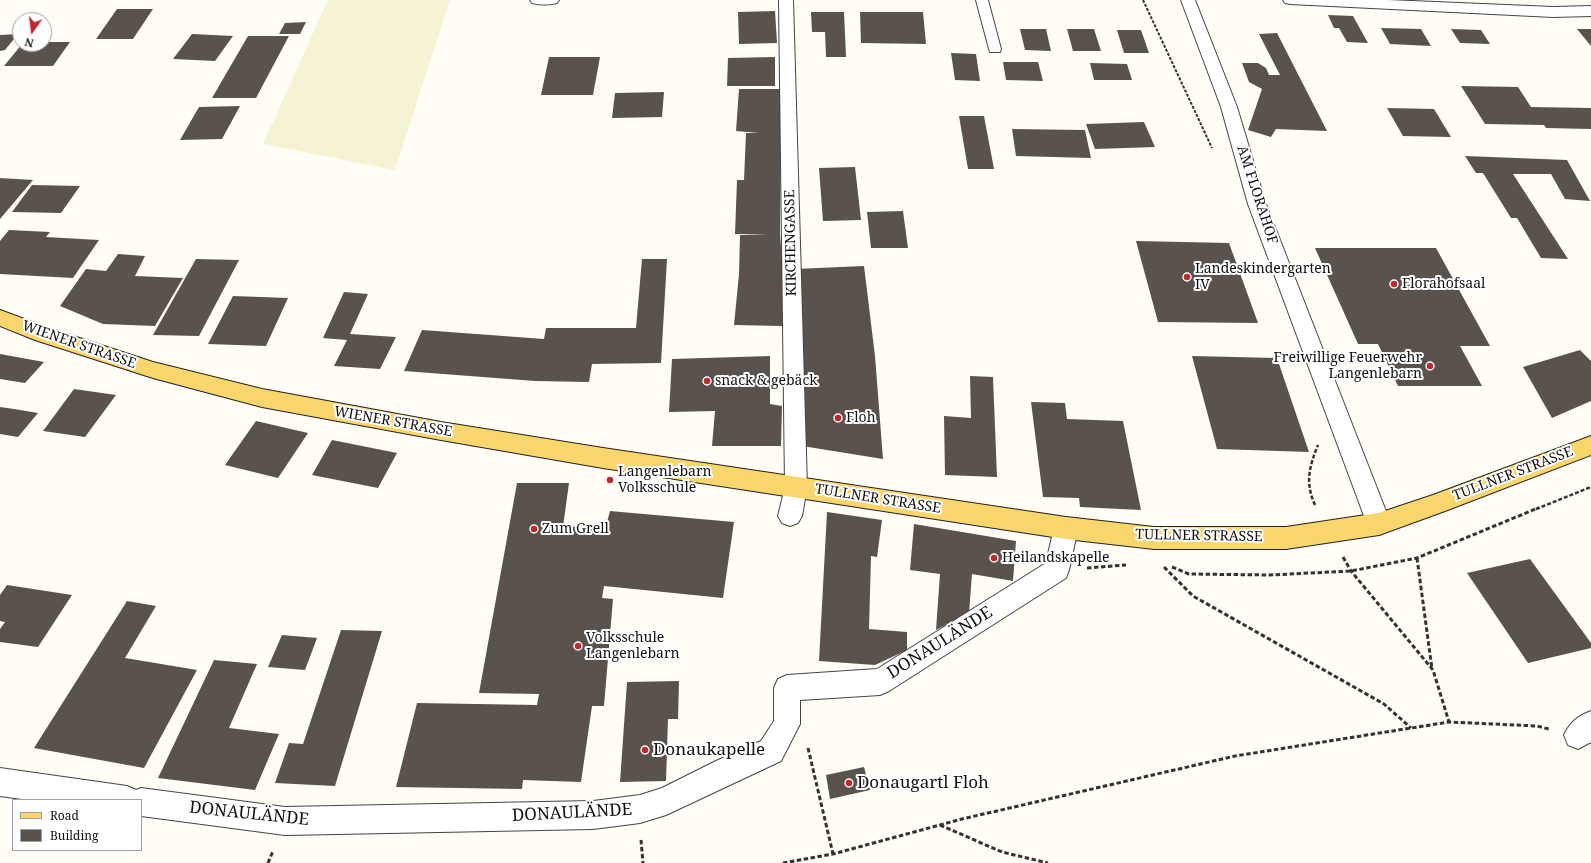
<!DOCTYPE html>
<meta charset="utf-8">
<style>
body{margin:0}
#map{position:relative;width:1591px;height:863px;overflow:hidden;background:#fffdf5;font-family:"Noto Serif",serif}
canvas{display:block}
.legend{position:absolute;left:12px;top:799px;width:130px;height:52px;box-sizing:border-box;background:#fff;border:1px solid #a0a0a0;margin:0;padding:5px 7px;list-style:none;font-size:12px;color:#111}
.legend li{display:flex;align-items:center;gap:8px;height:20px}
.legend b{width:20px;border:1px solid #a0a0a0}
.north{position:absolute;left:12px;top:12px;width:40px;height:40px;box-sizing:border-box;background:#fff;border:1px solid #a0a0a0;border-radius:50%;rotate:194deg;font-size:11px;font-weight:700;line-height:16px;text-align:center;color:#111}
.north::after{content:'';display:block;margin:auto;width:14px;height:18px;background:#c4262e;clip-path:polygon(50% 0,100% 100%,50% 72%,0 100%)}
</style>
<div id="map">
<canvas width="1591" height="863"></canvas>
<ul class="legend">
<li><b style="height:5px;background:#f9d66b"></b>Road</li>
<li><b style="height:11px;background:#5a524d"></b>Building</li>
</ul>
<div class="north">N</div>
</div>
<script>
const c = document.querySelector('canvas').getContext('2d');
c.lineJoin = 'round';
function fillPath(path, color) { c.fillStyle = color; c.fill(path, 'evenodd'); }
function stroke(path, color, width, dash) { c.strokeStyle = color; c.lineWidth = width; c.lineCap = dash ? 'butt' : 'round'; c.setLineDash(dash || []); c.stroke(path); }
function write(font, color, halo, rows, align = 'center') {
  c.font = font + ' "Noto Serif",serif'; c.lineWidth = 4; c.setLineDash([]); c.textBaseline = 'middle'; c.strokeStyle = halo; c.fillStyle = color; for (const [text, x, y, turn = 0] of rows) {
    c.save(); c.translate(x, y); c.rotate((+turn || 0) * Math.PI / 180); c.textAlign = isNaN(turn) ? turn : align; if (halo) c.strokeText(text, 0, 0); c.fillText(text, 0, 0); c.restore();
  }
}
const farmland = new Path2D(`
 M328 0H450L395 170 263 144Z`);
const building = new Path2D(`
 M117 9H153L133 39H96Z
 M775 11 777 43 739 44 738 12Z
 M811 12H844L846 57H826L825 32H812Z
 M860 12H923L926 44 861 43Z
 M1328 15 1353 16 1368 43 1347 42 1339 28H1334Z
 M306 22 300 34H279L285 23Z
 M1381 28 1421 29 1431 46 1390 44Z
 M1020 29H1046L1051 51 1025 50Z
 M1067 29H1094L1101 51H1073Z
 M1451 29 1481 30 1490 44 1460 43Z
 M1577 29H1591V46Z
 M1117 30H1141L1149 53H1124Z
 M1277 33 1327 131 1276 129 1271 137 1248 130 1262 89 1249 82 1242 63H1258L1266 68 1269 75H1280L1259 34Z
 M18 34 5 50 0 51V35Z
 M192 34 233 36 215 61 173 59Z
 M248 36H289L256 98H212Z
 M44 42H70L53 66H4L22 44H44Z
 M951 53 976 54 980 81 955 80Z
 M549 57H600L593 95H541Z
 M775 57V86H727L728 58Z
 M1003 62H1038L1043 81 1006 80Z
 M1090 63 1127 64 1132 80H1094Z
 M1461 86 1518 87 1531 107 1591 108V129L1546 128 1544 125 1485 124Z
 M739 89H781L780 234 783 273 782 326 734 325 739 274 740 235 768 234H735L737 180H744L746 133H759L736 131Z
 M664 92 662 117 612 118 615 93Z
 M240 106 222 139 180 140 199 107Z
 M1387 108 1434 109 1451 137 1403 136Z
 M959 116H984L994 169H968Z
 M1144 122 1155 147 1095 149 1086 124Z
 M1012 129 1085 130 1091 158 1016 156Z
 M1465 156 1567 160 1590 201 1565 199 1551 174H1513L1568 259 1541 258 1517 218H1511L1483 173H1476Z
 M855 167 861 220 823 221 819 168Z
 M0 178 33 180 0 219Z
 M32 185 80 186 61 213 12 212Z
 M903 211 908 248H871L867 212Z
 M9 230 50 232 46 237 99 240 73 278 0 274V241Z
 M1136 241 1229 243 1258 323 1158 322Z
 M1315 248H1436L1490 346H1460L1482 386H1398L1378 344H1358Z
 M118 254 145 256 135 276 183 278 155 326 103 324 60 306 86 269 106 271Z
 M196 259 239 260 199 336 153 335Z
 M642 259H667L661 363 592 364 589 382 535 381 404 371 422 330 544 339 546 328H636Z
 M864 266 875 356 883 459 802 446 795 269Z
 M344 292 368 294 350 334 396 337 380 369 334 366 347 340 323 338Z
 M233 296 288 298 266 346 208 344Z
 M1580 350 1591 361V401L1552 418 1523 367Z
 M0 354 44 362 25 383 0 379Z
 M770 356V404L782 406 781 446H712L715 411 669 412 672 359Z
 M1192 356 1277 358 1309 452 1217 449Z
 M970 376 993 377 997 477 945 475 944 416 971 418Z
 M74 389 116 395 85 437 43 431Z
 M1031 402 1065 403 1067 419 1123 421 1141 510 1080 507 1079 498 1043 497Z
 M0 407 14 409 38 413 18 437 0 434Z
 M256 421 308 433 278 478 225 465Z
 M332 440 397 453 378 488 312 475Z
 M517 483H569L563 527 606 526 610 511 734 522 723 598 604 586 602 598 613 599 604 706H592L581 782 523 780 522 789 396 787 417 703 537 705 539 694 479 693Z
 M827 512 882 520 877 557 871 556 869 629 907 632V650L875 665 819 661Z
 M914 524 1016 541 1013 581 972 574 969 613 936 630 940 574 910 570Z
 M1530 559 1591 643V648L1528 663 1467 573Z
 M7 585 72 595 38 647 0 642V629L5 622 0 621V595Z
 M127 601 156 606 125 658 197 670 144 768 34 748Z
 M341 630 382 631 335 786 275 783 289 743 303 744Z
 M282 635 317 638 305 670 268 667Z
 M214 660 257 664 229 728 279 734 255 790 158 778Z
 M679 681 678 719H668L666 781 620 782 627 682Z
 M864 767 870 790 830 799 826 775Z`);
const pathFar2 = new Path2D(`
 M1143 0 1212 148`);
const pathFar1 = new Path2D(`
 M1315 505C1305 483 1309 467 1318 445
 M1536 509 1591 487`);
const path = new Path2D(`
 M1343 557 1351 571 1433 670 1449 722
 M1417 558 1432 669
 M1164 567 1193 596 1384 704 1411 728
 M1172 567 1189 574 1270 575 1351 571 1417 558 1538 508
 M1087 568 1126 565
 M808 748 833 854
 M940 825 1002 852 1048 863
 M641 840 643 863
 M268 863 273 851
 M783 863 833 854 962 819 1235 756 1449 722 1537 726 1549 729`);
const lane = new Path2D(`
 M976 0H988L1001 49 1000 52H990L989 49Z`);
const street = new Path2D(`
 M530 0H559L557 3C549 5 540 5 532 3Z
 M779 0H793L807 487 802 516 798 523 790 526 782 523 778 516 785 487Z
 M1181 0H1195L1237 107 1266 204 1391 524 1387 531 1379 535 1371 531 1367 524 1248 204 1221 107Z
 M1283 0H1388L1553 7 1591 6V16L1553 17 1290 4 1285 3Z
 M1066 517 1074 520 1078 528 1069 570 1066 578 889 691 880 695 800 700V724L781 761 666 815 640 823 593 829 285 835 141 816V800H29L0 796V768L127 786 136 790 141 788 285 807 593 801 640 795 662 788 716 761 761 741 774 721V688L778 679 787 675 877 669 1046 563 1054 528 1058 520Z
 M1591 711V742L1578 749 1568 745 1564 735C1570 722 1578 716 1591 711Z`);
const primary = new Path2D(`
 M0 310 49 328 153 362 262 389 441 422 603 448 1066 517 1154 527H1286L1379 513 1433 495 1591 436V455L1445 511 1379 535 1286 549H1154L1066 539 603 468 441 440 262 407 153 378 35 340 0 326Z`);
const markers = [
 [1187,277,4,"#c4262e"],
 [1394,284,4,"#c4262e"],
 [1430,366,4,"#c4262e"],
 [707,381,4,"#c4262e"],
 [838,418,4,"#c4262e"],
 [610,480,4,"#c4262e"],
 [534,529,4,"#c4262e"],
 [994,558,4,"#c4262e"],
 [578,646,4,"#c4262e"],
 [645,750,4,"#c4262e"],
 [849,783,4,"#c4262e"]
];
const streetNames = [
 ["AM FLORAHOF",1257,195,72],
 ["KIRCHENGASSE",791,243,-91],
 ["WIENER STRASSE",79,345,19],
 ["WIENER STRASSE",393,422,10],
 ["TULLNER STRASSE",1513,474,-21],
 ["TULLNER STRASSE",878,499,9],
 ["TULLNER STRASSE",1199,536,1]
];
const poiNames = [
 ["Landeskindergarten",1195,269],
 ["IV",1195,285],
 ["Florahofsaal",1402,284],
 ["Freiwillige Feuerwehr",1422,358,"right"],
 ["Langenlebarn",1422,374,"right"],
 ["snack & gebäck",715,381],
 ["Floh",846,418],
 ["Langenlebarn",618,472],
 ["Volksschule",618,488],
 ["Zum Grell",542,529],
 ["Heilandskapelle",1002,558],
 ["Volksschule",586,638],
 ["Langenlebarn",586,654]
];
const nearStreetnames = [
 ["DONAULÄNDE",940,643,-32],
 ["DONAULÄNDE",572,813,-3],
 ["DONAULÄNDE",249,814,6]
];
const nearPoinames = [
 ["Donaukapelle",653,750],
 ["Donaugartl Floh",857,783]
];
fillPath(farmland, '#f6f3d4');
fillPath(building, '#5a524d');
stroke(lane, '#444', 2);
stroke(street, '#444', 2);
stroke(primary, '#222', 2);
stroke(pathFar2, '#333', 2, [3, 1.5]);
stroke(pathFar1, '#333', 2.5, [4, 2]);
stroke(path, '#333', 3, [4.5, 2.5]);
fillPath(lane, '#fff');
fillPath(street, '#fff');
fillPath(primary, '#f9d66b');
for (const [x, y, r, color] of markers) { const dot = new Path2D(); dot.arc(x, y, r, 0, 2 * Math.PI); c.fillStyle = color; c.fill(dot); stroke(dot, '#fff', 1.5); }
write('14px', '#111', '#fff', streetNames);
write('14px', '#111', '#fff', poiNames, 'left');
write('17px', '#111', '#fff', nearStreetnames);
write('17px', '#111', '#fff', nearPoinames, 'left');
</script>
